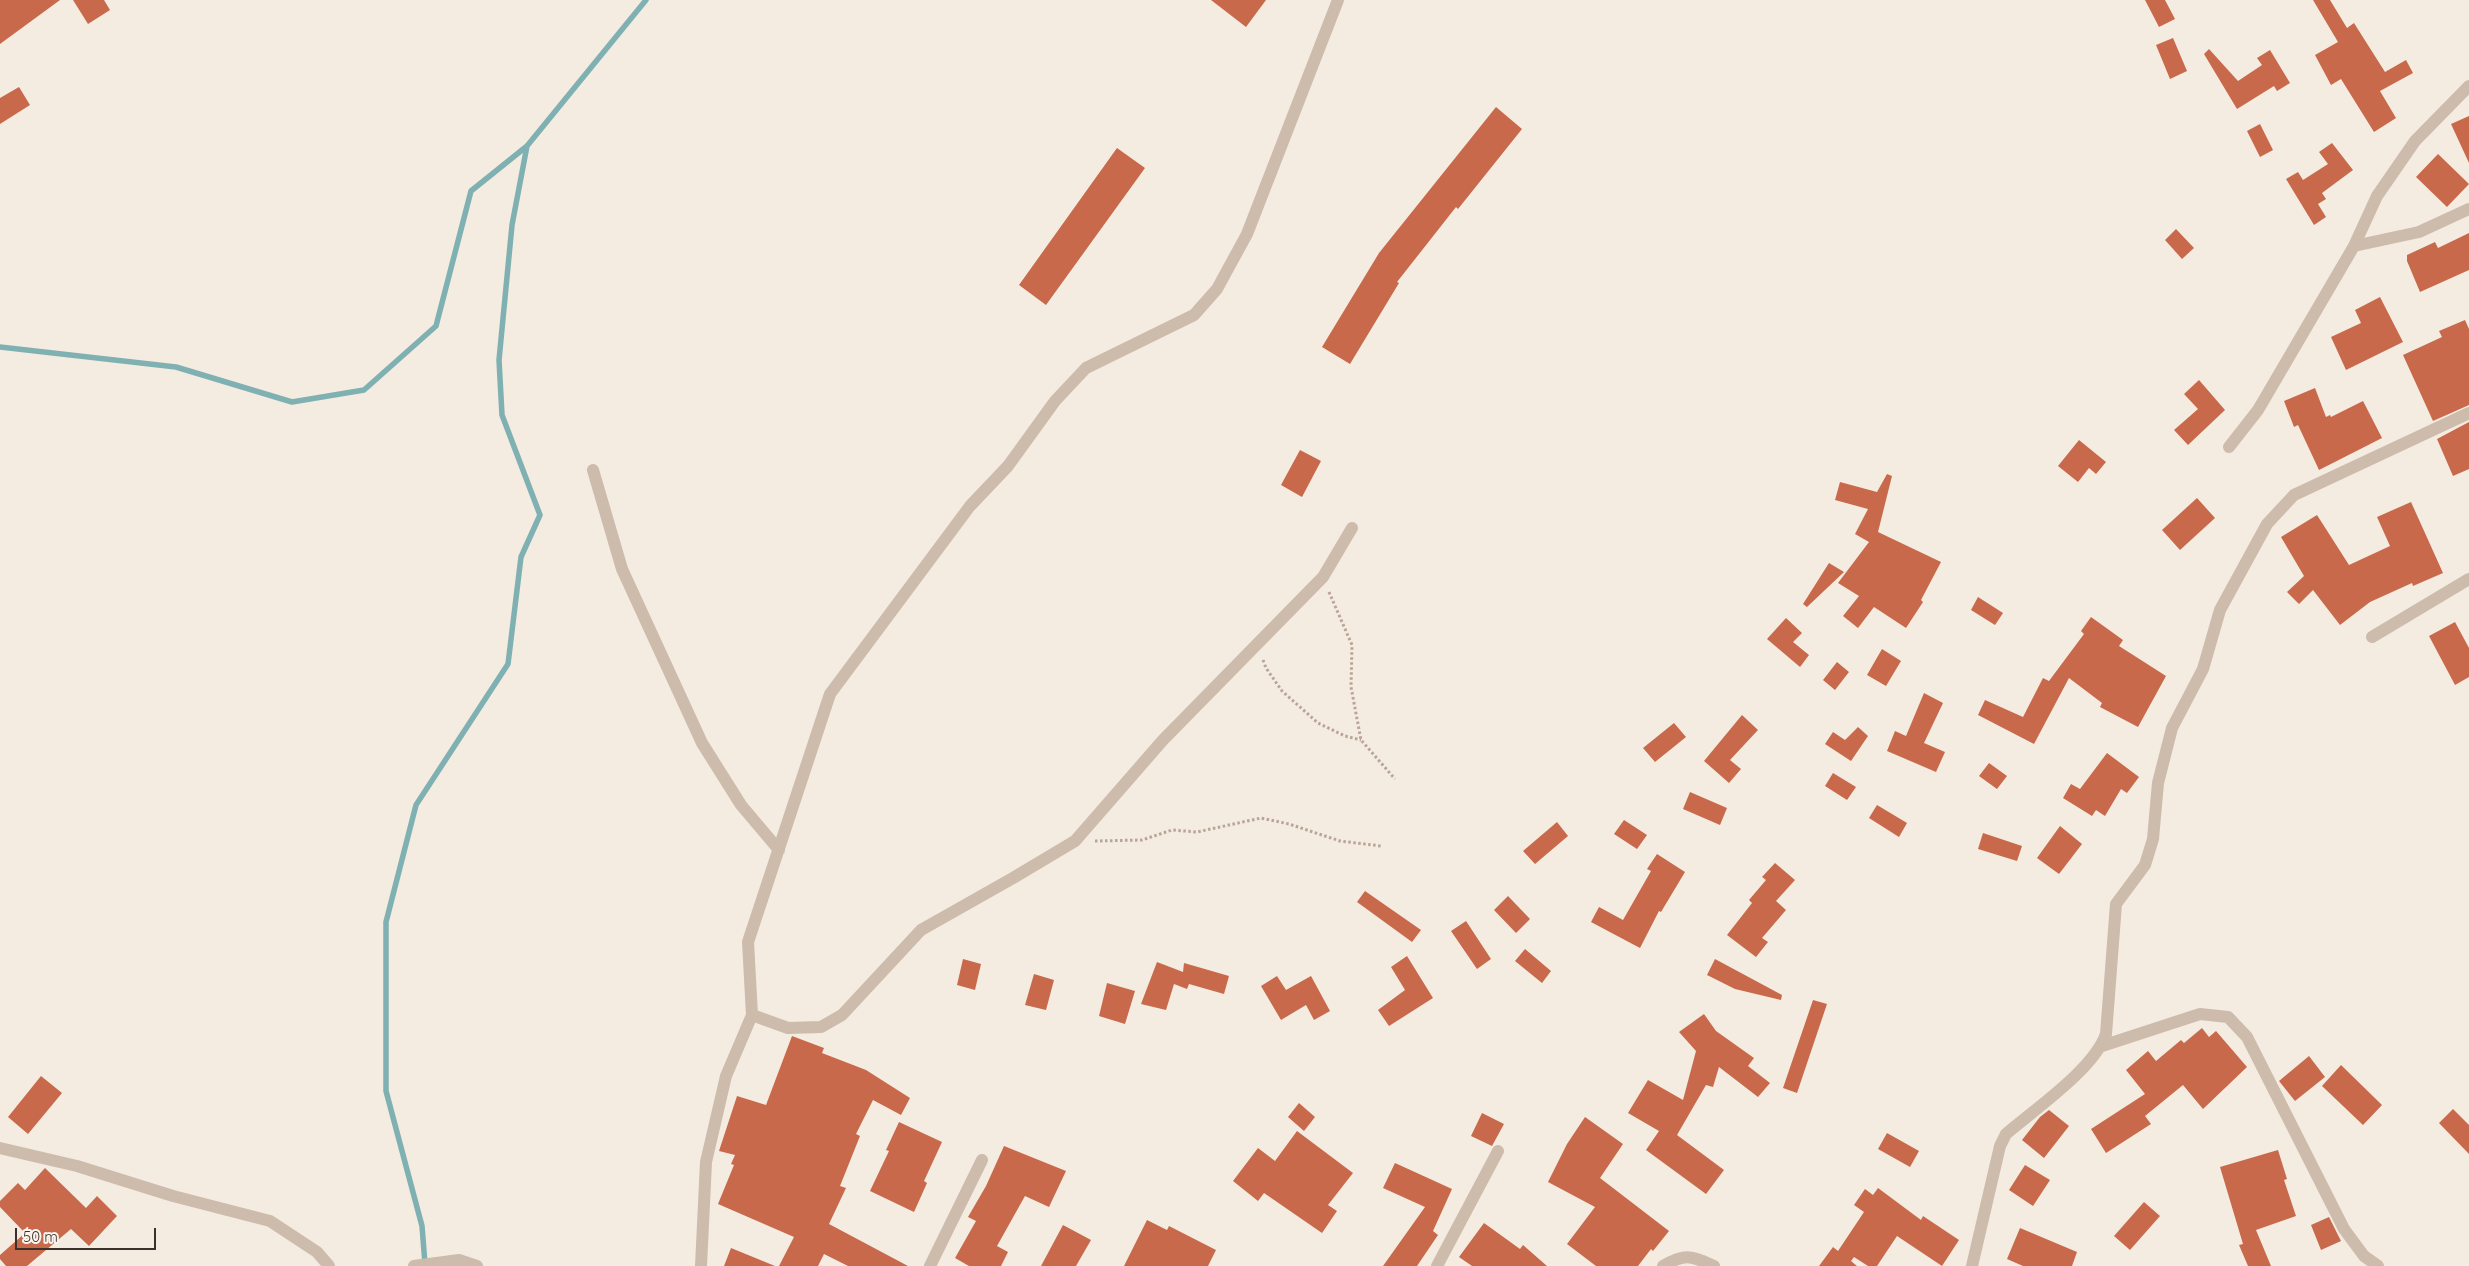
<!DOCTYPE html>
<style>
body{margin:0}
#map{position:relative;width:2469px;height:1266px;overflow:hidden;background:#f4ebe1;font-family:Quicksand,sans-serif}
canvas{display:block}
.scale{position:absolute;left:15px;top:1228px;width:141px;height:22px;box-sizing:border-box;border:2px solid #3b302b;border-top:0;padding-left:6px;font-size:15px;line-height:18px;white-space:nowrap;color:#3b302b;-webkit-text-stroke:4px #fbf5ee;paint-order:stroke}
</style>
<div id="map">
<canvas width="2469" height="1266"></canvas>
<div class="scale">50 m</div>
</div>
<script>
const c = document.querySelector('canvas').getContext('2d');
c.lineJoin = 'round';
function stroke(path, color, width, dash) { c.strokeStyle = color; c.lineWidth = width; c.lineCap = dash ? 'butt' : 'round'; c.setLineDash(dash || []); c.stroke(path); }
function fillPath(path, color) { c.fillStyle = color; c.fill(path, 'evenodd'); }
const stream = new Path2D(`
 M0 347 176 367 292 402 364 390 436 326 471 191 527 146
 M425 1264 422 1226 386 1091V922L416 805 508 664 521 557 540 515 502 415 499 360 512 225 527 146 646 0`);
const building = new Path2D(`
 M0 0H60L0 44Z
 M73 0H104L110 10 88 24Z
 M1211 0H1266L1246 27Z
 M2145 0H2165L2175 19 2159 27Z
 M2313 0H2330L2347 28 2354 23 2385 72 2406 60 2413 73 2380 91 2396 118 2374 132 2341 79 2331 85 2315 55 2338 42Z
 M2173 38 2187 71 2170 79 2156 45Z
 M2209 49 2238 81 2262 65 2257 58 2270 50 2290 83 2277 91 2274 86 2237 109 2204 54Z
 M19 87 30 105 0 124V98Z
 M1496 107 1522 129 1458 209 1456 207 1397 282 1399 283 1350 364 1322 347 1379 253Z
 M2469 116V163L2451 124Z
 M2260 124 2273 150 2260 157 2247 131Z
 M2332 143 2353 170 2322 193 2326 199 2318 204 2326 217 2314 225 2286 179 2298 172 2303 180 2328 164 2319 152Z
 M1117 148 1145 168 1046 305 1019 285Z
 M2438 154 2469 184 2447 207 2416 177Z
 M2176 229 2194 248 2182 259 2165 240Z
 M2469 233V270L2420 292 2407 261V255L2435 242 2438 248Z
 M2380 297 2403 342 2346 370 2331 337 2361 323 2355 310Z
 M2465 320 2469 329V405L2433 421 2403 355 2442 337 2439 331Z
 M2199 380 2225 410 2188 445 2174 430 2198 409 2184 394Z
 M2315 388 2326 417 2330 415 2331 417 2363 401 2382 438 2319 470 2298 425 2294 427 2284 401Z
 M2469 422V469L2453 476 2437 439Z
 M2079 440 2106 462 2096 474 2089 468 2078 482 2058 466Z
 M1300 450 1321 461 1302 497 1281 485Z
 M1887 474 1892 476 1878 532 1941 562 1921 600 1923 602 1906 628 1874 607 1858 628 1843 616 1859 596 1838 583 1869 542 1855 534 1868 509 1835 500 1840 482 1877 492Z
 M2197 498 2215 518 2180 550 2162 530Z
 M2411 502 2443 573 2413 586 2412 583 2370 602 2340 625 2313 590 2299 604 2287 592 2304 576 2281 537 2317 515 2349 565 2390 546 2377 517Z
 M1829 563 1844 572 1807 607 1803 604Z
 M1978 597 2003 613 1995 625 1971 610Z
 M2091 617 2123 640 2119 646 2166 676 2138 727 2100 707 2102 703 2069 678 2034 744 1978 715 1985 700 2023 717 2043 678 2049 681 2084 634 2081 631Z
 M1786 618 1802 633 1793 642 1809 655 1800 667 1767 639Z
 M2455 622 2469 648V677L2455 685 2429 636Z
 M1882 649 1901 661 1886 686 1867 675Z
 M1837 662 1849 672 1835 690 1823 680Z
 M1924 693 1943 703 1924 743 1945 752 1936 772 1887 751 1895 731 1906 736Z
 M1742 715 1758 730 1730 760 1741 769 1729 783 1704 761Z
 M1674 723 1686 737 1655 762 1643 748Z
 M1858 727 1868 736 1851 761 1825 744 1833 732 1845 740Z
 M2107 753 2139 777 2127 793 2121 789 2105 816 2096 810 2092 816 2063 798 2071 784 2080 789Z
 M1989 763 2007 776 1997 789 1979 776Z
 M1833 773 1856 787 1847 800 1825 786Z
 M1690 792 1727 808 1720 825 1683 809Z
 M1877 805 1907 823 1899 837 1869 818Z
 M1624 820 1647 835 1637 849 1614 834Z
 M1557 822 1568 836 1535 864 1523 851Z
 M2060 826 2082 844 2059 874 2037 858Z
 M1983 833 2022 846 2017 861 1978 849Z
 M1657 854 1685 872 1661 912 1659 911 1640 948 1591 922 1599 907 1623 920 1651 871 1647 869Z
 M1775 863 1795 880 1776 901 1786 910 1762 938 1768 942 1756 957 1727 935 1752 903 1749 900 1766 880 1762 877Z
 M1365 891 1421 930 1412 942 1357 902Z
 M1508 896 1530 919 1516 933 1494 910Z
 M1466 921 1491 959 1477 969 1451 931Z
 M1525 949 1551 971 1542 983 1515 961Z
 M1407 956 1433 998 1389 1026 1378 1010 1405 990 1391 967Z
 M963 959 981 964 975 990 957 985Z
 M1715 959 1782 995 1781 1000 1735 989 1707 975Z
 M1157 962 1183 972 1184 963 1229 976 1224 994 1189 984 1187 989 1174 984 1166 1010 1141 1004Z
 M1034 974 1054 980 1046 1010 1025 1005Z
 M1277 976 1286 990 1311 976 1330 1011 1314 1020 1306 1005 1281 1020 1261 986Z
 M1107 983 1135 991 1125 1024 1099 1016Z
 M1813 1000 1827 1004 1797 1093 1783 1088Z
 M1704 1014 1716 1031 1754 1058 1748 1066 1770 1083 1758 1097 1719 1067 1713 1087 1706 1085 1677 1135 1724 1170 1706 1194 1646 1150 1659 1131 1628 1113 1648 1080 1683 1100 1696 1051 1679 1032Z
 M2202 1028 2209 1037 2216 1031 2247 1067 2203 1109 2183 1085 2145 1116 2151 1124 2106 1153 2091 1129 2145 1094 2126 1070 2148 1051 2156 1061 2181 1040 2184 1043Z
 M792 1036 824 1048 822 1053 866 1070 910 1098 901 1115 873 1100 856 1134 860 1136 840 1186 846 1188 829 1224 908 1266H848L824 1254 818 1266H779L794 1237 718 1204 734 1165 731 1164 735 1155 719 1151 737 1096 766 1105Z
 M2309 1056 2325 1077 2295 1101 2279 1081Z
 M2341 1065 2382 1105 2363 1125 2322 1086Z
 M41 1076 62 1093 28 1134 8 1117Z
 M1299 1103 1315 1117 1304 1131 1288 1117Z
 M2453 1109 2469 1125V1154L2439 1123Z
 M2049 1110 2069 1126 2044 1158 2022 1140 2040 1117Z
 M1482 1113 1504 1124 1492 1146 1471 1136Z
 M1585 1117 1623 1144 1600 1178 1669 1231 1653 1251 1651 1249 1638 1266H1596L1567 1244 1595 1207 1548 1182 1567 1144Z
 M899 1122 942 1142 924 1181 927 1183 914 1212 870 1191 889 1151 886 1150Z
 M1297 1131 1353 1173 1328 1205 1337 1211 1322 1233 1264 1193 1258 1201 1233 1181 1258 1148 1275 1161Z
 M1887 1133 1919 1151 1910 1167 1878 1149Z
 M1004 1146 1066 1171 1049 1207 1025 1196 997 1246 1008 1252 1001 1266H969L955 1258 976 1221 968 1217 986 1186Z
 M2278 1150 2287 1179 2284 1180 2296 1216 2256 1230 2271 1266H2248L2239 1245 2243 1244 2220 1167Z
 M1395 1163 1452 1189 1433 1231 1438 1235 1417 1266H1383L1425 1207 1383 1188Z
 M2025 1165 2050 1180 2033 1206 2009 1190Z
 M45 1168 86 1208 97 1196 117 1216 89 1246 71 1229 27 1266H6L0 1259V1255L25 1233 0 1207V1201L18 1183 25 1190Z
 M1878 1188 1921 1220 1923 1216 1959 1240 1942 1266 1897 1236 1877 1266H1868L1854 1257 1851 1261 1857 1266H1819L1833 1247 1838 1251 1864 1212 1854 1205 1865 1189 1873 1195Z
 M2144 1202 2160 1216 2130 1250 2114 1236Z
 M2329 1217 2341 1241 2321 1250 2311 1225Z
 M1147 1220 1167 1230 1169 1226 1216 1250 1208 1266H1124Z
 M1484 1223 1520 1249 1523 1245 1547 1266H1472L1459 1257Z
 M1063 1225 1091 1240 1076 1266H1041Z
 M2020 1228 2077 1252 2072 1266H2023L2007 1259Z
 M731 1248 775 1266H724Z`);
const path = new Path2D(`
 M1329 592 1352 645 1351 687 1361 740 1395 779
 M1263 660 1266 668 1282 691 1318 723 1345 736 1361 740
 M1095 841 1142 840 1172 830 1197 832 1261 818 1289 824 1340 841 1381 846`);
const minor = new Path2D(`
 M2354 246 2419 232 2469 209
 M2229 447 2258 410 2354 246 2377 196 2415 141 2469 86
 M593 470 622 569 702 743 741 805 779 850
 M2372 637 2469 579
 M752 1015 788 1028 821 1027 842 1015 921 930 1013 878 1075 841 1163 740 1323 577 1352 528
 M2102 1046 2200 1014 2228 1017 2247 1037 2344 1229 2364 1256 2378 1266
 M0 1148 77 1166 173 1196 270 1221 317 1252 329 1266
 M414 1266 459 1260 477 1266
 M701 1266 706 1162 726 1076 752 1015 748 942 830 694 970 506 1008 466 1055 401 1086 368 1194 315 1217 289 1247 234 1338 0
 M930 1266 982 1160
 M1437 1266 1498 1151
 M1663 1266C1686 1253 1691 1256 1714 1266
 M1972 1266 2000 1146 2006 1134C2035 1109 2094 1069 2106 1034L2116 904 2145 865 2153 839 2158 783 2172 728 2203 669 2220 610 2267 524 2294 495 2469 413`);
stroke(stream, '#7fb0b2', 5.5);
fillPath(building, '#c8694b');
stroke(path, '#b9a596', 3, [2.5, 2.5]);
stroke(minor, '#cdbbac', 12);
</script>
